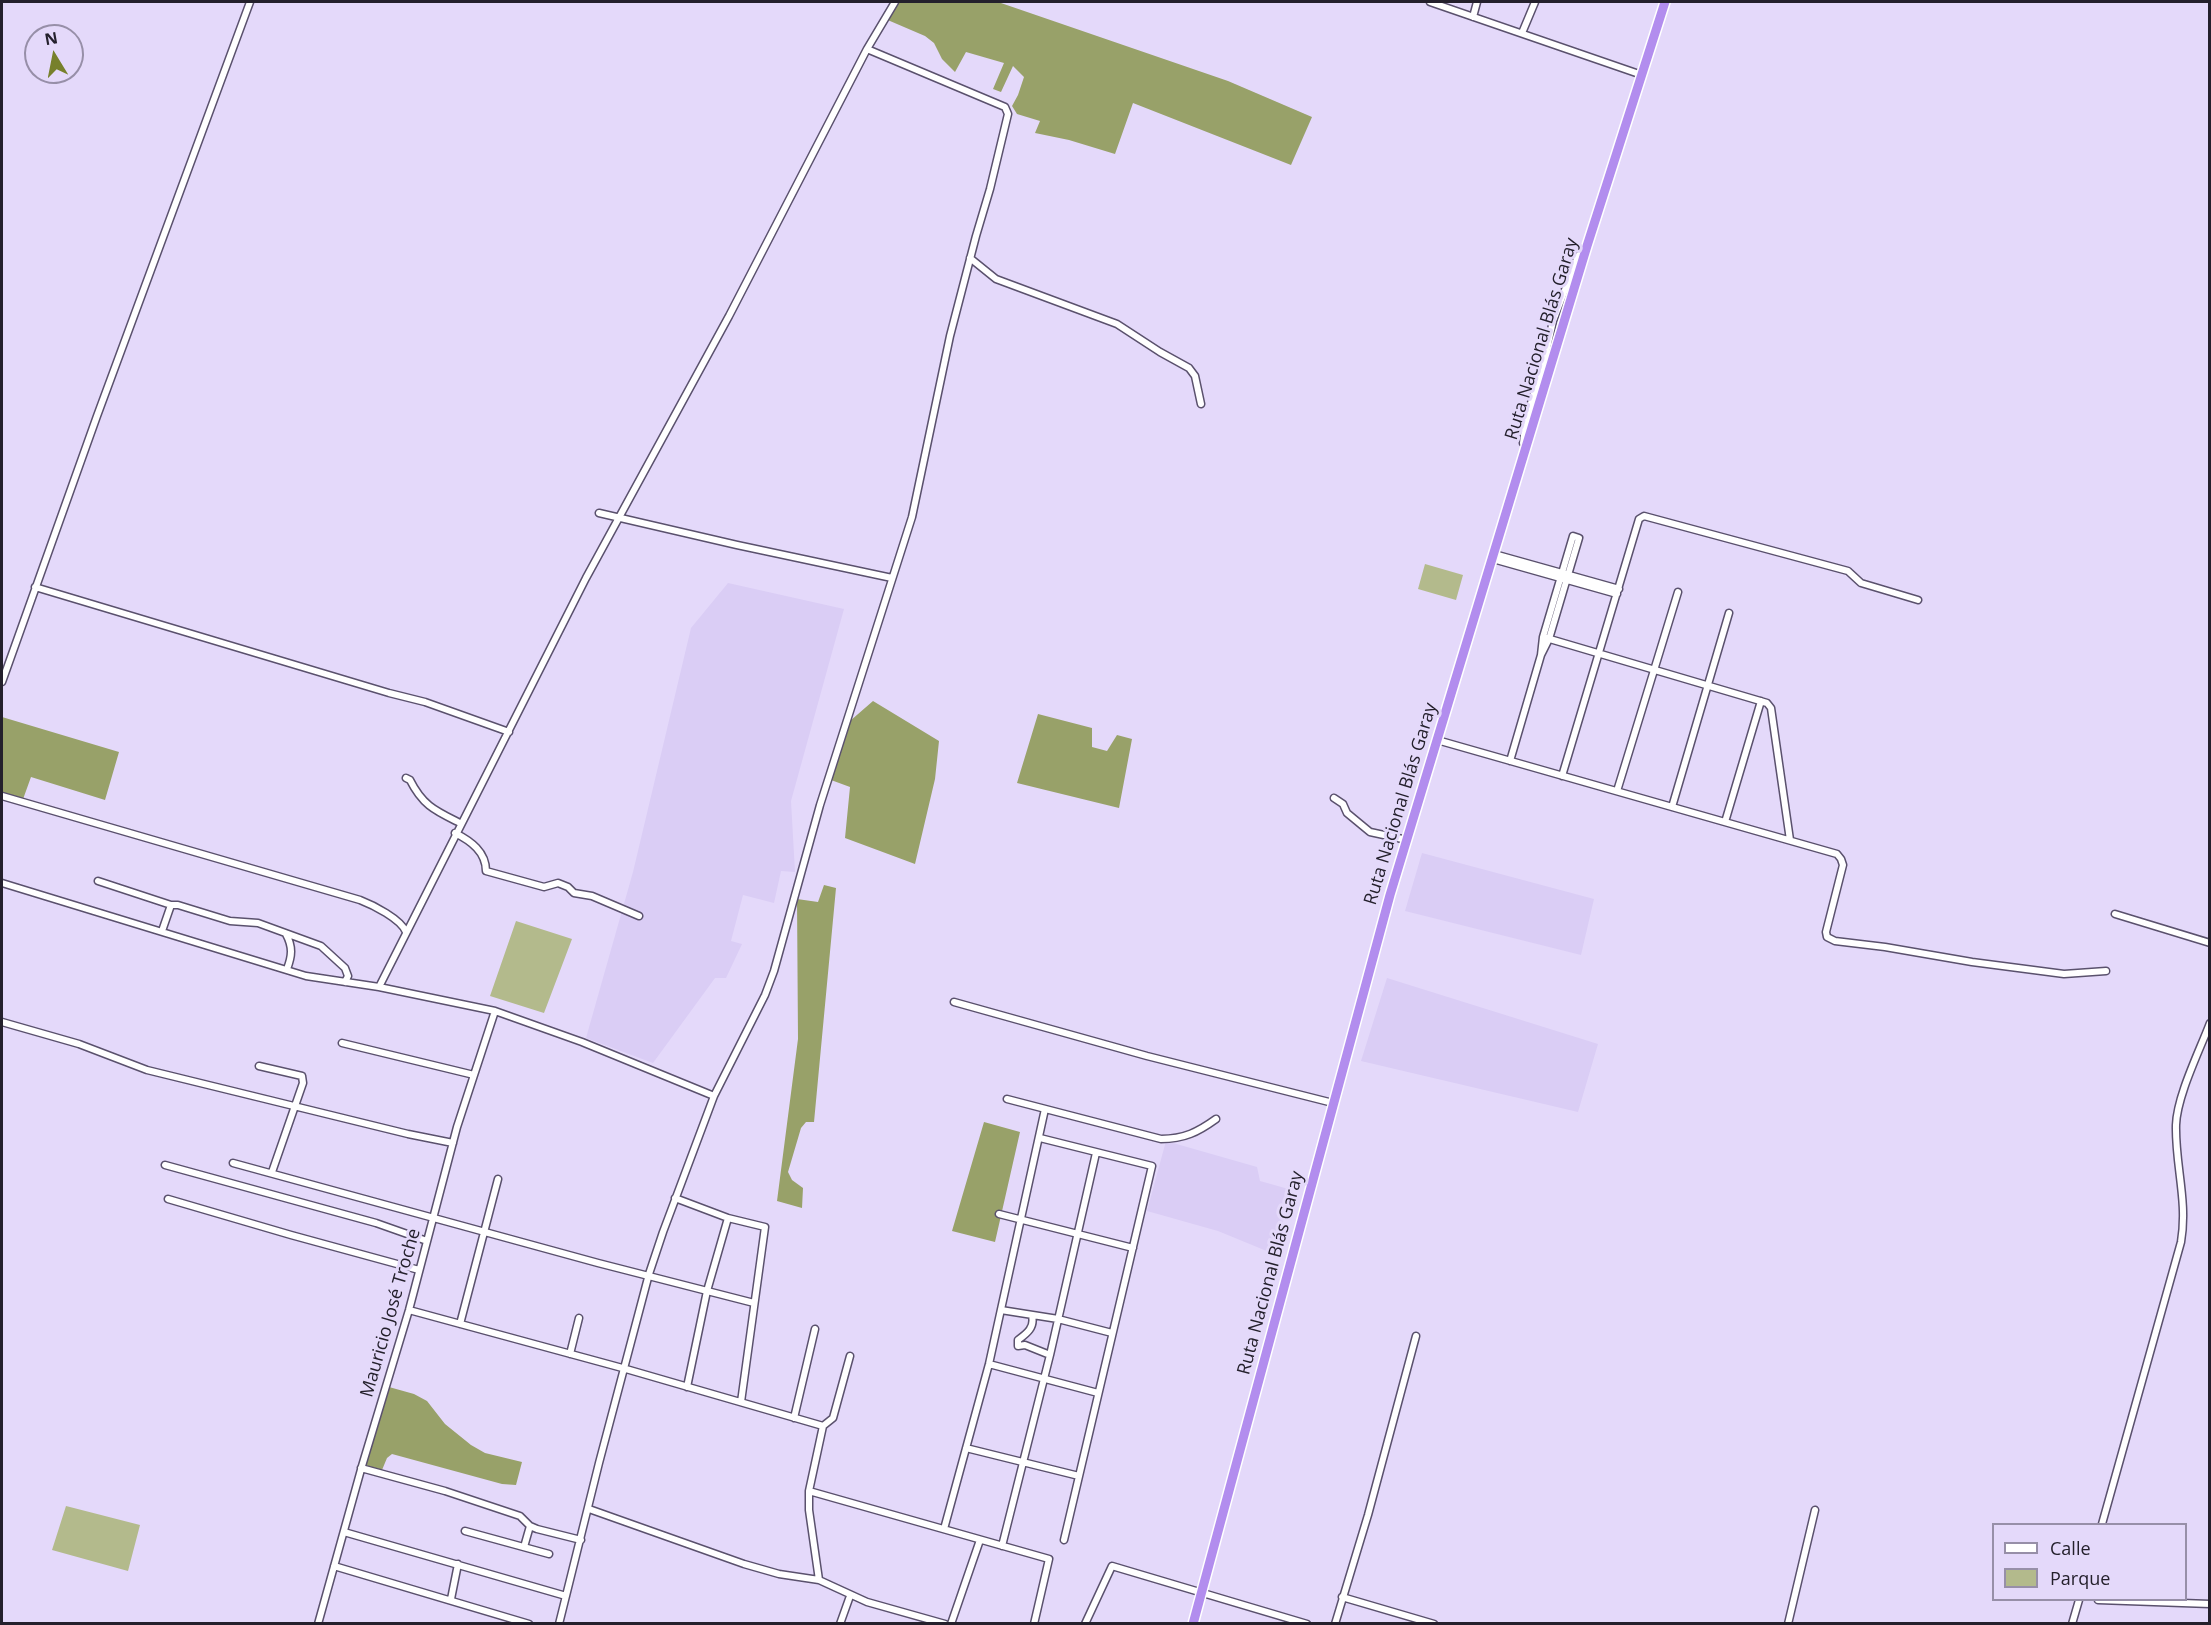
<!DOCTYPE html>
<meta charset="utf-8">
<style>
body{margin:0}
#map{position:relative;width:2211px;height:1625px;overflow:hidden;background:#e4d9fa;font-family:"Open Sans",sans-serif}
canvas{display:block}
.frame{position:absolute;inset:0;border:3px solid #24202c;pointer-events:none}
.legend{position:absolute;left:1992px;top:1523px;width:195px;height:78px;box-sizing:border-box;background:#e4d9fa;border:2px solid #978fa8;margin:0;padding:8px 10px;list-style:none;font-size:18px;color:#24202c}
.legend li{display:flex;align-items:center;gap:12px;height:30px}
.legend b{width:30px;border:2px solid #978fa8}
.north{position:absolute;left:24px;top:24px;width:60px;height:60px;box-sizing:border-box;background:#e4d9fa;border:2px solid #978fa8;border-radius:50%;rotate:350deg;font-size:16px;font-weight:700;line-height:24px;text-align:center;color:#24202c}
.north::after{content:'';display:block;margin:auto;width:21px;height:27px;background:#77802c;clip-path:polygon(50% 0,100% 100%,50% 72%,0 100%)}
</style>
<div id="map">
<canvas width="2211" height="1625"></canvas>
<div class="frame"></div>
<ul class="legend">
<li><b style="height:8px;background:#fff"></b>Calle</li>
<li><b style="height:16px;background:#b3ba8c"></b>Parque</li>
</ul>
<div class="north">N</div>
</div>
<script>
const c = document.querySelector('canvas').getContext('2d');
c.lineJoin = 'round';
function fillPath(path, color) { c.fillStyle = color; c.fill(path, 'evenodd'); }
function stroke(path, color, width, dash) { c.strokeStyle = color; c.lineWidth = width; c.lineCap = dash ? 'butt' : 'round'; c.setLineDash(dash || []); c.stroke(path); }
function write(font, color, halo, rows, align = 'center') {
  c.font = font + ' "Open Sans",sans-serif'; c.lineWidth = 6; c.setLineDash([]); c.textBaseline = 'middle'; c.strokeStyle = halo; c.fillStyle = color; for (const [text, x, y, turn = 0] of rows) {
    c.save(); c.translate(x, y); c.rotate((+turn || 0) * Math.PI / 180); c.textAlign = isNaN(turn) ? turn : align; if (halo) c.strokeText(text, 0, 0); c.fillText(text, 0, 0); c.restore();
  }
}
const built = new Path2D(`
 M728 583 844 609 791 801 795 872 781 871 774 903 743 895 731 941 742 944 726 978H715L653 1063 586 1038 633 872 691 628Z
 M1422 853 1594 899 1581 955 1405 911Z
 M1387 978 1598 1044 1578 1112 1361 1061Z
 M1166 1141 1257 1167 1260 1181 1292 1190 1274 1254 1218 1231 1147 1211Z`);
const green = new Path2D(`
 M1425 564 1463 575 1456 600 1418 589Z
 M516 921 572 939 544 1013 490 996Z
 M66 1506 140 1525 128 1571 52 1550Z`);
const forest = new Path2D(`
 M892 2H998L1228 81 1312 117 1291 165 1133 103 1115 154 1069 140 1035 133 1040 121 1017 114 1012 106 1018 95 1024 77 1013 66 1001 92 993 89 1004 63 966 52 955 72 942 59 934 43 925 36 883 18Z
 M873 701 939 741 935 779 915 864 845 838 850 787 831 780 850 721Z
 M1038 714 1092 728V747L1107 751 1117 735 1132 739 1119 808 1017 783Z
 M2 717 119 752 105 800 31 777 22 802 2 797Z
 M824 885 836 888 814 1122H806L801 1128 788 1172 792 1180 803 1188 802 1208 777 1201 798 1039 797 899 818 902Z
 M984 1122 1020 1132 995 1242 952 1231Z
 M389 1387 414 1394 427 1401 445 1424 471 1445 485 1453 522 1462 516 1485 502 1484 392 1454 387 1458 382 1470 365 1465Z`);
const minor = new Path2D(`
 M1430 2 1642 75
 M1473 17 1477 2
 M1522 33 1535 2
 M970 258 996 279 1117 324 1160 352 1189 368 1195 376 1201 404
 M1523 443 1526 419 1544 362 1553 321 1578 256 1585 249
 M599 513 737 545 892 578
 M1494 554 1619 589
 M1493 559 1617 594
 M35 587 389 693 425 702 509 732
 M1543 637 1767 703 1771 708 1790 840
 M2 682 97 416 250 2
 M1437 740 1837 854 1841 859 1843 865 1826 932 1827 937 1835 941 1885 947 1972 962 2064 974 2106 971
 M1510 761 1541 655 1549 639 1579 538 1573 536 1543 637 1541 655
 M1562 776 1639 519 1644 516 1848 571 1861 583 1918 600
 M406 778 410 780C423 806 436 811 460 823
 M1617 791 1678 592
 M2 796 360 900C373 905 401 919 406 932
 M1334 798 1343 804 1347 813 1370 832 1407 840
 M1672 807 1729 613
 M1725 822 1761 701
 M455 833C471 841 486 852 486 871L544 887 558 883 568 887 574 893 592 896 639 916
 M98 881 171 905H178L230 921 258 923 321 946 345 968 348 976 345 982
 M2 883 306 976 379 987
 M2115 914 2210 943
 M162 931 171 905
 M286 934C293 947 292 956 287 969
 M954 1002 1147 1056 1333 1103
 M2 1022 79 1044 147 1070 408 1134 453 1143
 M342 1043 474 1075
 M259 1066 302 1076 303 1083 272 1172
 M714 1096 582 1042 495 1011 379 987 586 578 729 316 867 49 895 2
 M1007 1099 1161 1139C1184 1139 1198 1132 1216 1119
 M1040 1138 1152 1166 1064 1540
 M233 1163 598 1263 754 1303
 M165 1165 376 1223 427 1241
 M675 1198 728 1218 765 1227 741 1402
 M168 1199 291 1235 419 1270
 M999 1214 1133 1248
 M409 1310 626 1369 823 1426 809 1491V1510L819 1580
 M1001 1310 1058 1319 1112 1333
 M1032 1316C1035 1328 1026 1334 1018 1340V1346L1025 1345 1050 1355
 M460 1324 498 1179
 M570 1354 579 1318
 M989 1364 1098 1393
 M687 1387 707 1291 728 1218
 M794 1418 815 1329
 M823 1426 833 1418 850 1356
 M966 1448 1079 1476
 M361 1468 445 1491 520 1516 530 1526 537 1529 581 1540
 M809 1491 1049 1559 1034 1624
 M589 1509 744 1564 779 1574 819 1580 867 1602 945 1624
 M2102 1524 2181 1242C2188 1201 2175 1165 2176 1125 2177 1096 2199 1052 2210 1023
 M944 1529 989 1364 1045 1109
 M465 1531 549 1554
 M344 1532 566 1596
 M1002 1546 1050 1355 1096 1153
 M524 1547 530 1526
 M334 1566 529 1624
 M1342 1597 1434 1624
 M451 1599 458 1564
 M2098 1600 2210 1604
 M318 1624 362 1466 409 1310 457 1127 495 1011
 M559 1624 599 1463 649 1274 663 1232 714 1096 765 995 774 971 820 805 912 517 950 336 976 236 990 189 1008 114 1005 107 867 49
 M840 1624 850 1596
 M951 1624 980 1540
 M1085 1624 1112 1566 1307 1624
 M1335 1624 1368 1515 1416 1336
 M1788 1624 1815 1510
 M2072 1624 2079 1600`);
const highway = new Path2D(`
 M1193 1624 1390 895 1587 246 1665 2`);
const streetNames = [
 ["Ruta Nacional Blás Garay",1542,339,-73],
 ["Ruta Nacional Blás Garay",1401,804,-73],
 ["Ruta Nacional Blás Garay",1271,1273,-75],
 ["Mauricio José Troche",391,1313,-74]
];
fillPath(built, '#dacdf5');
fillPath(green, '#b3ba8c');
fillPath(forest, '#98a169');
stroke(minor, '#5a516d', 9);
stroke(highway, '#fff', 12);
stroke(minor, '#fff', 6);
stroke(highway, '#b28dee', 9);
write('18px', '#24202c', '#e4d9fa', streetNames);
</script>
